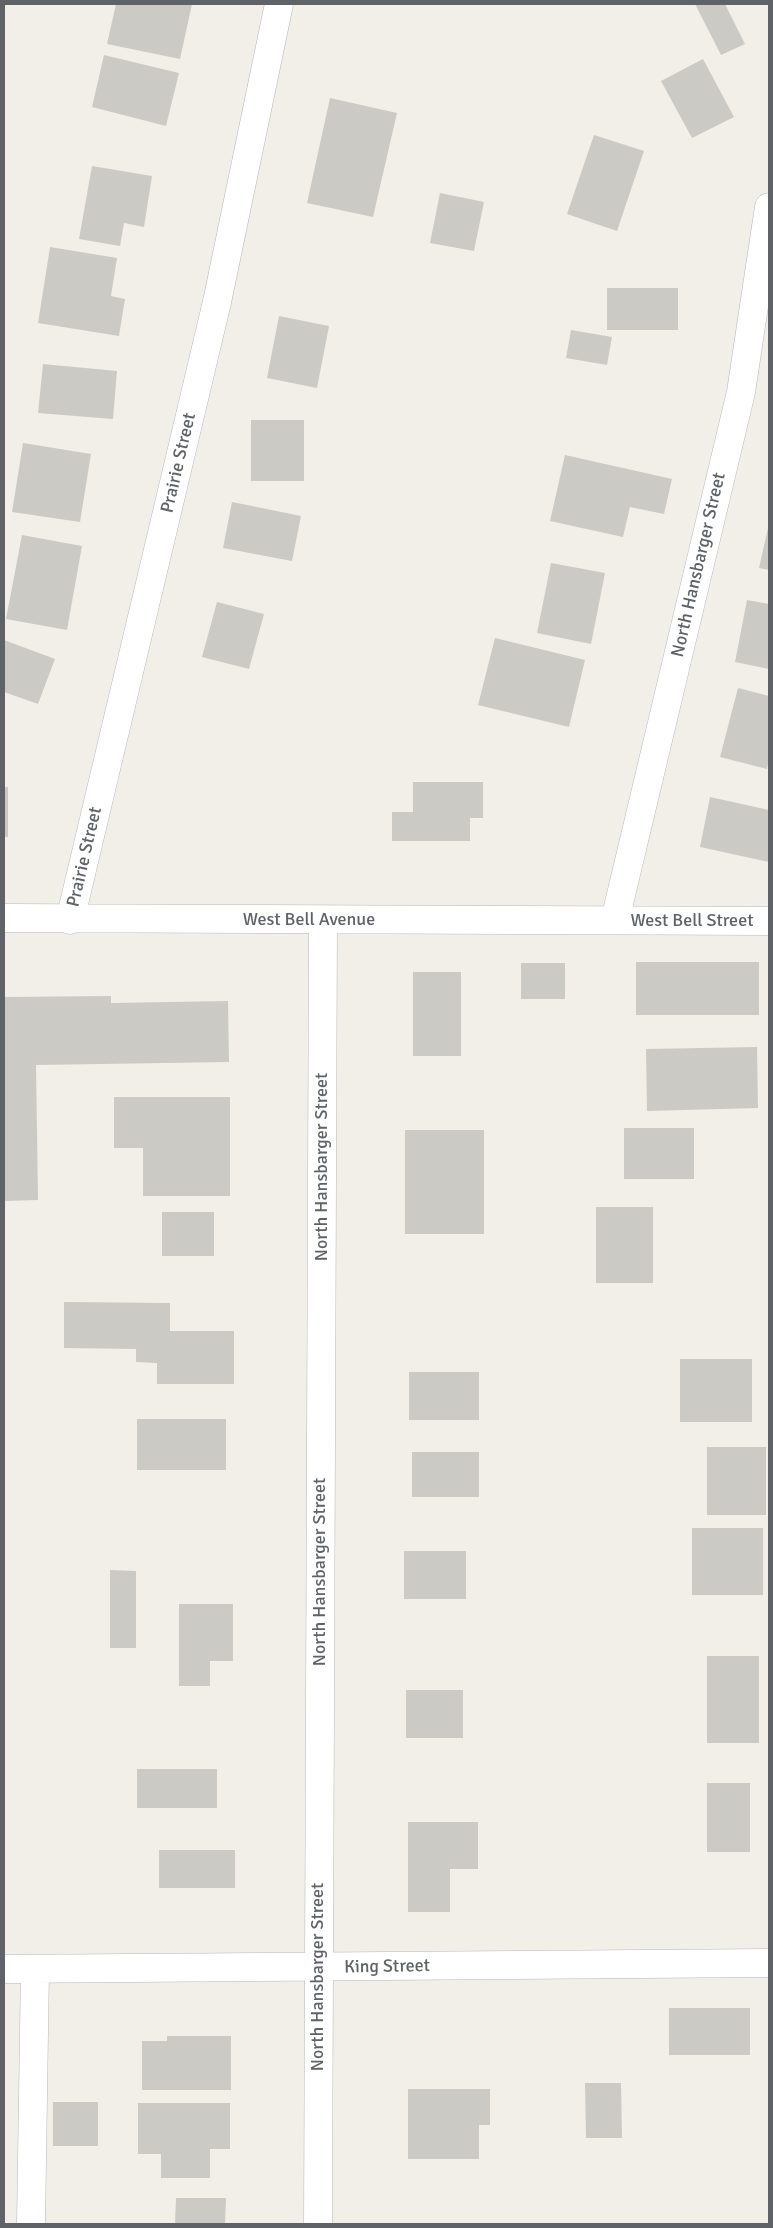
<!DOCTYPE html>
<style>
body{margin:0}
#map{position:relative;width:773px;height:2228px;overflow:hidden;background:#f1efe8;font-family:Signika,sans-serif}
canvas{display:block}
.frame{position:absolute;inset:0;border:5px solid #5f6368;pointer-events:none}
</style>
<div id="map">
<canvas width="773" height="2228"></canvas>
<div class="frame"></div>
</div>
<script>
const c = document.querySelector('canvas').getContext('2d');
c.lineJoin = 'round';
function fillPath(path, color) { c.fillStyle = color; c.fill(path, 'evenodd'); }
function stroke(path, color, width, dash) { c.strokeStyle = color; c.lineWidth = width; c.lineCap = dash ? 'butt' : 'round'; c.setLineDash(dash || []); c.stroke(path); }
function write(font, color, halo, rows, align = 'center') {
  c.font = font + ' Signika,sans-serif'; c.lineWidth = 4; c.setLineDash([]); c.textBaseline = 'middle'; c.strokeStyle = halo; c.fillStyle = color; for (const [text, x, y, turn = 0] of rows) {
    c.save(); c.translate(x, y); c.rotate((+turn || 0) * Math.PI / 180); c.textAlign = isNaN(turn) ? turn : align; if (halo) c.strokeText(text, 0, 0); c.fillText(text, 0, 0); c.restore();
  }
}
const building = new Path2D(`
 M116 4H192L180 59 107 44Z
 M695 4H725L745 44 721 55Z
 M104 55 179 73 166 126 92 107Z
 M703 59 734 117 692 138 661 81Z
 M330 98 397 113 373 217 307 203Z
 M594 135 644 151 617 231 567 214Z
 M92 166 152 176 144 227 124 223 120 246 79 239Z
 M440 193 484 202 474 251 430 243Z
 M50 247 117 258 111 296 125 299 119 336 38 323Z
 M607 288H678V330H607Z
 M279 316 329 326 317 388 267 378Z
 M571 330 612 337 607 365 566 358Z
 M43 364 117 371 113 419 38 413Z
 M251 420H304V481H251Z
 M23 443 91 454 80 522 12 512Z
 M565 455 672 479 664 514 630 507 623 537 550 521Z
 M232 502 301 516 292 561 223 548Z
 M768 528H769V570L759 568Z
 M22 535 82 546 67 630 6 619Z
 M551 563 605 573 591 644 537 633Z
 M747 600 769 604V669L735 662Z
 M217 602 264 614 249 669 202 657Z
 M495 638 585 660 569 727 478 705Z
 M4 640 55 659 38 704 4 692Z
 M738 688 769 696V759L767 769 720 757Z
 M413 782H483V818H470V841H392V812H413Z
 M4 787H8V837H4Z
 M710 797 769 810V862L700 847Z
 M636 962H759V1015H636Z
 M521 963H565V999H521Z
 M413 972H461V1056H413Z
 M111 996V1003L228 1001 229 1062 36 1065 38 1200 4 1201V997Z
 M757 1047 758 1108 647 1111 646 1049Z
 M114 1097H230V1196H143V1148H114Z
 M624 1128H694V1179H624Z
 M405 1130H484V1234H405Z
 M596 1207H653V1283H596Z
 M162 1212H214V1256H162Z
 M64 1302 170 1303V1331H234V1384H157V1363L136 1362V1349L64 1348Z
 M680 1359H752V1422H680Z
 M409 1372H479V1420H409Z
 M137 1419H226V1470H137Z
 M707 1447H766V1515H707Z
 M412 1452H479V1497H412Z
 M692 1528H763V1595H692Z
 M404 1551H466V1599H404Z
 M110 1570 136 1571V1648H110Z
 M179 1604H233V1661H210V1686H179Z
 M707 1656H759V1743H707Z
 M406 1690H463V1738H406Z
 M137 1769H217V1808H137Z
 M707 1783H750V1852H707Z
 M408 1822H478V1869H450V1912H408Z
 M159 1850H235V1888H159Z
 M669 2008H750V2055H669Z
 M167 2036H231V2090H142V2041H167Z
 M585 2083H621L622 2138H586Z
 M408 2089H490V2125H479V2159H408Z
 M53 2102H98V2146H53Z
 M138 2103H230V2149H210V2178H161V2154H138Z
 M176 2198H226L225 2224H175Z`);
const minor = new Path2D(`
 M4 918 769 921
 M70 920 217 302 279 4
 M615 920 741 392 769 207
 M4 1969 769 1963
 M31 2224 35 1969
 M318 2224 323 920`);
const streetNames = [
 ["Prairie Street",179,463,-77],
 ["North Hansbarger Street",699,565,-77],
 ["Prairie Street",85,857,-77],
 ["West Bell Avenue",309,920],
 ["West Bell Street",692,921],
 ["North Hansbarger Street",322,1167,-90],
 ["North Hansbarger Street",320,1572,-90],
 ["King Street",387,1967,-1],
 ["North Hansbarger Street",318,1977,-90]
];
fillPath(building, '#cccac5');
stroke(minor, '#b5b8bc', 29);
stroke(minor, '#fff', 28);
write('18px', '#5f6368', '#fff', streetNames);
</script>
